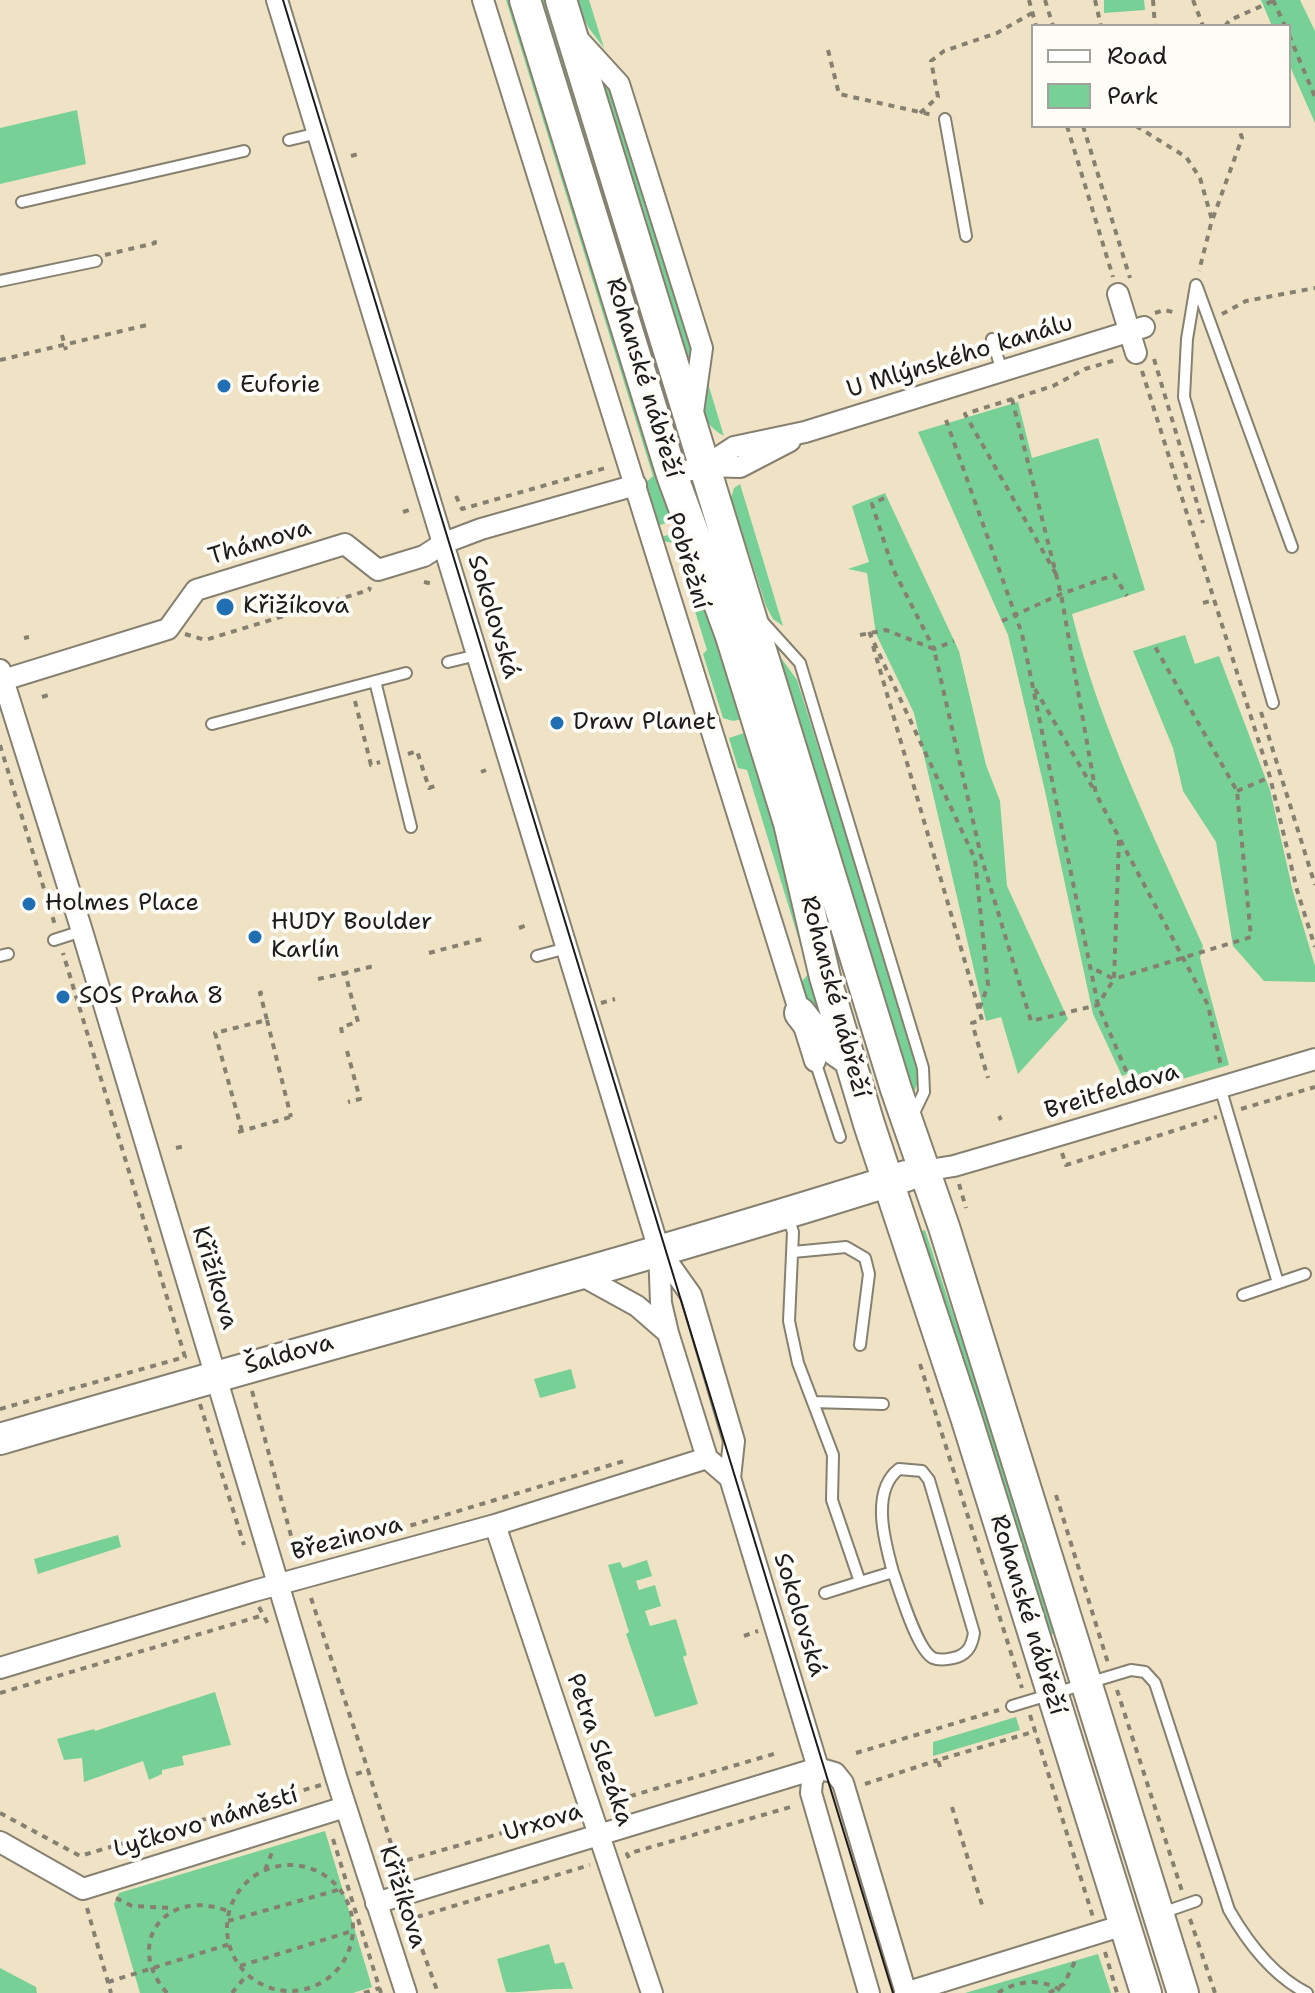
<!DOCTYPE html>
<meta charset="utf-8">
<style>
body{margin:0}
#map{position:relative;width:1315px;height:1993px;overflow:hidden;background:#f0e3c5;font-family:"Shantell Sans",sans-serif}
canvas{display:block}
.legend{position:absolute;left:1031px;top:24px;width:260px;height:104px;box-sizing:border-box;background:#fdfcf7;border:2px solid #a3a29f;margin:0;padding:10px 14px;list-style:none;font-size:24px;color:#1c1c1c}
.legend li{display:flex;align-items:center;gap:16px;height:40px}
.legend b{width:40px;border:2px solid #a3a29f}
</style>
<div id="map">
<canvas width="1315" height="1993"></canvas>
<ul class="legend">
<li><b style="height:10px;background:#fff"></b>Road</li>
<li><b style="height:22px;background:#77d096"></b>Park</li>
</ul>
</div>
<script>
const c = document.querySelector('canvas').getContext('2d');
c.lineJoin = 'round';
function fillPath(path, color) { c.fillStyle = color; c.fill(path, 'evenodd'); }
function stroke(path, color, width, dash) { c.strokeStyle = color; c.lineWidth = width; c.lineCap = dash ? 'butt' : 'round'; c.setLineDash(dash || []); c.stroke(path); }
function write(font, color, halo, rows, align = 'center') {
  c.font = font + ' "Shantell Sans",sans-serif'; c.lineWidth = 8; c.setLineDash([]); c.textBaseline = 'middle'; c.strokeStyle = halo; c.fillStyle = color; for (const [text, x, y, turn = 0] of rows) {
    c.save(); c.translate(x, y); c.rotate((+turn || 0) * Math.PI / 180); c.textAlign = isNaN(turn) ? turn : align; if (halo) c.strokeText(text, 0, 0); c.fillText(text, 0, 0); c.restore();
  }
}
const green = new Path2D(`
 M506 0H510L673 521 657 526 643 485 653 476Z
 M537 0H549L665 389 616 248Z
 M575 0H589L604 48 588 27Z
 M1104 0H1144L1145 10 1104 13Z
 M1261 0H1300L1315 31V123L1289 64V26H1272Z
 M598 69 613 88 693 344 690 373Z
 M77 110 86 164 0 184V128Z
 M707 380 724 436C698 421 703 407 707 380Z
 M1018 402 1032 458 1098 438 1145 590 1072 614C1100 729 1155 838 1203 946L1200 958 1229 1065 1142 1091 1135 1071 1122 1076 1093 1014 1045 791 1008 635 918 432Z
 M740 484 783 626 773 619 766 606 731 498 734 488Z
 M885 493 959 651 986 765 1000 801 1007 886 1068 1019 1018 1074 1001 1017 986 1021 914 713 876 634 867 573 848 569 869 562 852 506Z
 M678 532 743 719 733 721 723 718 703 654 707 650 674 543 662 541 661 537Z
 M1185 635 1195 664 1219 656 1270 790 1293 892 1315 966V982L1264 981 1233 946 1216 842 1183 791 1173 748 1133 651Z
 M779 655 797 680 916 1058C919 1070 920 1081 914 1092Z
 M747 732 776 830 830 1033 814 1016 799 985 809 973 747 770 738 768 729 738Z
 M925 1230C969 1364 1017 1497 1061 1631L1045 1637 916 1233Z
 M571 1369 576 1388 540 1398 534 1379Z
 M118 1535 121 1547 38 1574 34 1559Z
 M647 1560 652 1576 636 1581 639 1590 655 1585 661 1606 645 1611 650 1626 676 1619 687 1655 683 1657 698 1704 655 1717 626 1634 629 1632 608 1565 620 1562 623 1568Z
 M215 1692 231 1745 182 1756 184 1765 162 1770V1774L149 1780 143 1761 84 1782 82 1758 64 1760 57 1739 94 1729 95 1731Z
 M1016 1717 1020 1730 933 1756V1742Z
 M325 1831 372 1987 353 1993H140L114 1904 119 1893Z
 M549 1944 555 1964 564 1962 573 1989C551 1988 526 1993 506 1992L497 1959Z
 M1098 1954 1111 1993H965Z
 M0 1968 36 1987 37 1993H0Z`);
const path = new Path2D(`
 M1029 0 1036 26
 M1045 0 1053 26
 M1095 0 1101 26
 M1153 0 1155 26
 M1193 0 1203 26
 M1273 0 1285 26
 M1225 26 1230 20 1275 0
 M1289 35 1315 97
 M828 50 839 94 933 115
 M920 113 938 97 931 61 944 51 997 33 1032 13
 M1067 126 1113 277
 M1083 126 1130 278
 M1136 126 1186 157 1200 178 1212 220 1199 271
 M351 156 358 154
 M1213 218 1242 138 1238 126
 M105 255 155 243 154 238
 M1155 313 1164 310 1177 313
 M1222 314 1246 301 1315 288
 M1154 359 1203 523
 M0 360 147 325
 M1142 371 1270 777 1297 890 1315 947
 M1012 399 1061 594 1096 794 1208 1005 1221 1066
 M946 420 1022 634 1098 1005 1130 1080
 M456 496 462 509 609 467
 M884 498 872 504 893 569 934 649 954 641
 M403 512 409 510
 M1056 574 965 414 1053 386 1085 369 1119 359
 M424 582 433 584
 M1203 603 1214 600
 M1002 621 1061 594 1114 575 1127 596
 M869 632 975 859 988 985 979 1010 982 1020 972 1023 988 1078
 M185 634 205 640 369 590 370 587
 M860 635 886 630 934 649 981 856 1031 1021 1098 1005 1114 979 1090 967
 M24 638 29 637
 M873 646 979 1010
 M1035 689 1093 788
 M42 697 48 695
 M355 701 371 765 380 762
 M1261 712 1315 885
 M0 745 55 925
 M408 754 417 751 429 788 438 785
 M481 772 486 770
 M1237 791 1270 777
 M1119 840 1114 979 1251 937 1237 791 1154 645
 M519 928 530 924
 M429 953 482 939
 M318 979 345 973
 M601 1003 615 999
 M267 1020 291 1117
 M342 1033 341 1027 358 1022 345 973 374 966
 M347 1051 360 1099 348 1102
 M1241 1109 1315 1087
 M999 1116 1001 1120
 M242 1131 215 1033 267 1020 260 993 263 992
 M238 1132 294 1116
 M176 1148 185 1146
 M1062 1153 1066 1165 1217 1117
 M959 1184 966 1208
 M920 1364 1022 1688
 M252 1391 297 1558
 M200 1404 244 1545
 M0 1409 185 1357 63 953
 M1056 1495 1108 1663
 M399 1529 624 1461
 M311 1598 368 1770
 M259 1607 268 1624
 M744 1636 758 1631
 M1117 1690 1182 1891
 M0 1693 264 1615
 M1030 1715 1093 1917
 M856 1753 999 1710
 M940 1767 938 1760 1036 1731
 M356 1774 368 1770 397 1863 403 1874
 M865 1784 938 1760
 M607 1803 777 1753
 M952 1807 983 1908
 M0 1813 80 1856 321 1785
 M333 1839 381 1993
 M629 1858 627 1854 794 1806
 M227 1928a63 63 0 1 1 126 0a63 63 0 1 1-126 0Z
 M265 1870 273 1850
 M386 1871 397 1863 572 1813
 M116 1898 132 1906 173 1908
 M87 1908 111 1993
 M417 1915 414 1927 438 1993
 M417 1917 590 1865
 M1190 1919 1215 1993
 M228 1921 341 1889
 M1105 1952 1117 1993
 M240 1966 352 1931
 M108 1982 230 1944
 M167 1993C123 1943 166 1887 228 1911
 M232 1993 246 1976
 M364 1993 380 1988
 M998 1993C1019 1979 1044 1978 1065 1993
 M1049 1993 1064 1984 1076 1959`);
const lane = new Path2D(`
 M945 119 966 236
 M289 140 318 133
 M22 202 244 151
 M0 281 96 261
 M1196 285 1187 339 1184 397 1273 703
 M1197 287 1292 547
 M992 339 1002 371
 M762 621 800 663 923 1068 924 1092 912 1117
 M448 662 477 655
 M375 681 411 827
 M212 724 406 673
 M54 940 82 931
 M0 956 8 954
 M537 956 567 948
 M815 1061 840 1137
 M1220 1087 1278 1283
 M787 1215 793 1232 789 1321 798 1363 833 1455 832 1500 860 1582 825 1593
 M793 1252 846 1247 865 1258 869 1274 860 1345
 M1243 1295 1305 1274
 M813 1402 883 1404
 M860 1582 893 1572C885 1543 870 1491 899 1469L922 1471 929 1480 974 1633C972 1644 969 1653 957 1657 950 1659 940 1661 933 1658 917 1650 900 1591 893 1572
 M1012 1706 1131 1670 1145 1672 1155 1683 1229 1910C1248 1943 1273 1976 1307 1993
 M1159 1914 1196 1901`);
const street = new Path2D(`
 M277 0 659 1250 661 1303 668 1333 707 1458 730 1478
 M483 0 815 1061
 M577 38 619 84 702 348 693 412
 M1118 294 1136 353
 M705 466 740 467 790 441
 M672 475 705 466 734 447 805 432 1144 327
 M0 670 82 931 337 1780 406 1993
 M0 681 168 629 196 590 345 544 378 570 424 556 444 543 481 529 636 485
 M923 1171 954 1166 1026 1145 1315 1059
 M659 1250 691 1295 734 1441 730 1478 818 1768 812 1781 811 1793 869 1993
 M579 1274 637 1306 668 1333
 M495 1525 652 1993
 M0 1668 254 1591 495 1525 707 1458
 M818 1768 835 1773 843 1783 906 1993
 M0 1842 83 1889 345 1807
 M376 1903 818 1768
 M905 1993 1124 1925`);
const secondary = new Path2D(`
 M525 0 672 475 731 636 789 823 825 977 869 1124 966 1417 1146 1993
 M561 0 896 1089 944 1227 1183 1993
 M800 1013 821 1040 851 1061
 M0 1439C302 1350 606 1271 906 1176`);
const tram = new Path2D(`
 M283 0 893 1993`);
const pathBridge = new Path2D(`
 M62 335 66 350`);
const markers = [
 [224,386,8,"#1f6fb2"],
 [225,607,10,"#1f6fb2"],
 [557,723,8,"#1f6fb2"],
 [29,904,8,"#1f6fb2"],
 [255,937,8,"#1f6fb2"],
 [63,997,8,"#1f6fb2"]
];
const streetNames = [
 ["U Mlýnského kanálu",960,357,-17],
 ["Rohanské nábřeží",643,378,73],
 ["Thámova",260,543,-17],
 ["Pobřežní",687,561,73],
 ["Sokolovská",493,617,73],
 ["Rohanské nábřeží",834,997,75],
 ["Breitfeldova",1112,1092,-17],
 ["Křižíkova",214,1278,73],
 ["Šaldova",289,1355,-16],
 ["Březinova",347,1539,-15],
 ["Sokolovská",799,1615,73],
 ["Rohanské nábřeží",1027,1615,73],
 ["Petra Slezáka",599,1750,71],
 ["Lyčkovo náměstí",206,1823,-17],
 ["Urxova",543,1823,-17],
 ["Křižíkova",402,1897,72]
];
const poiNames = [
 ["Euforie",240,386],
 ["Křižíkova",243,607],
 ["Draw Planet",573,723],
 ["Holmes Place",45,904],
 ["HUDY Boulder",271,923],
 ["Karlín",271,951],
 ["SOS Praha 8",79,997]
];
fillPath(green, '#77d096');
stroke(lane, '#868070', 14);
stroke(street, '#868070', 24);
stroke(secondary, '#868070', 34);
stroke(path, '#868070', 4, [6, 6]);
stroke(lane, '#fff', 10);
stroke(street, '#fff', 20);
stroke(secondary, '#fff', 30);
stroke(tram, '#1c1c1c', 2);
stroke(pathBridge, '#868070', 4, [6, 6]);
for (const [x, y, r, color] of markers) { const dot = new Path2D(); dot.arc(x, y, r, 0, 2 * Math.PI); c.fillStyle = color; c.fill(dot); stroke(dot, '#fdfcf7', 3); }
write('24px', '#1c1c1c', '#fdfcf7', streetNames);
write('24px', '#1c1c1c', '#fdfcf7', poiNames, 'left');
</script>
